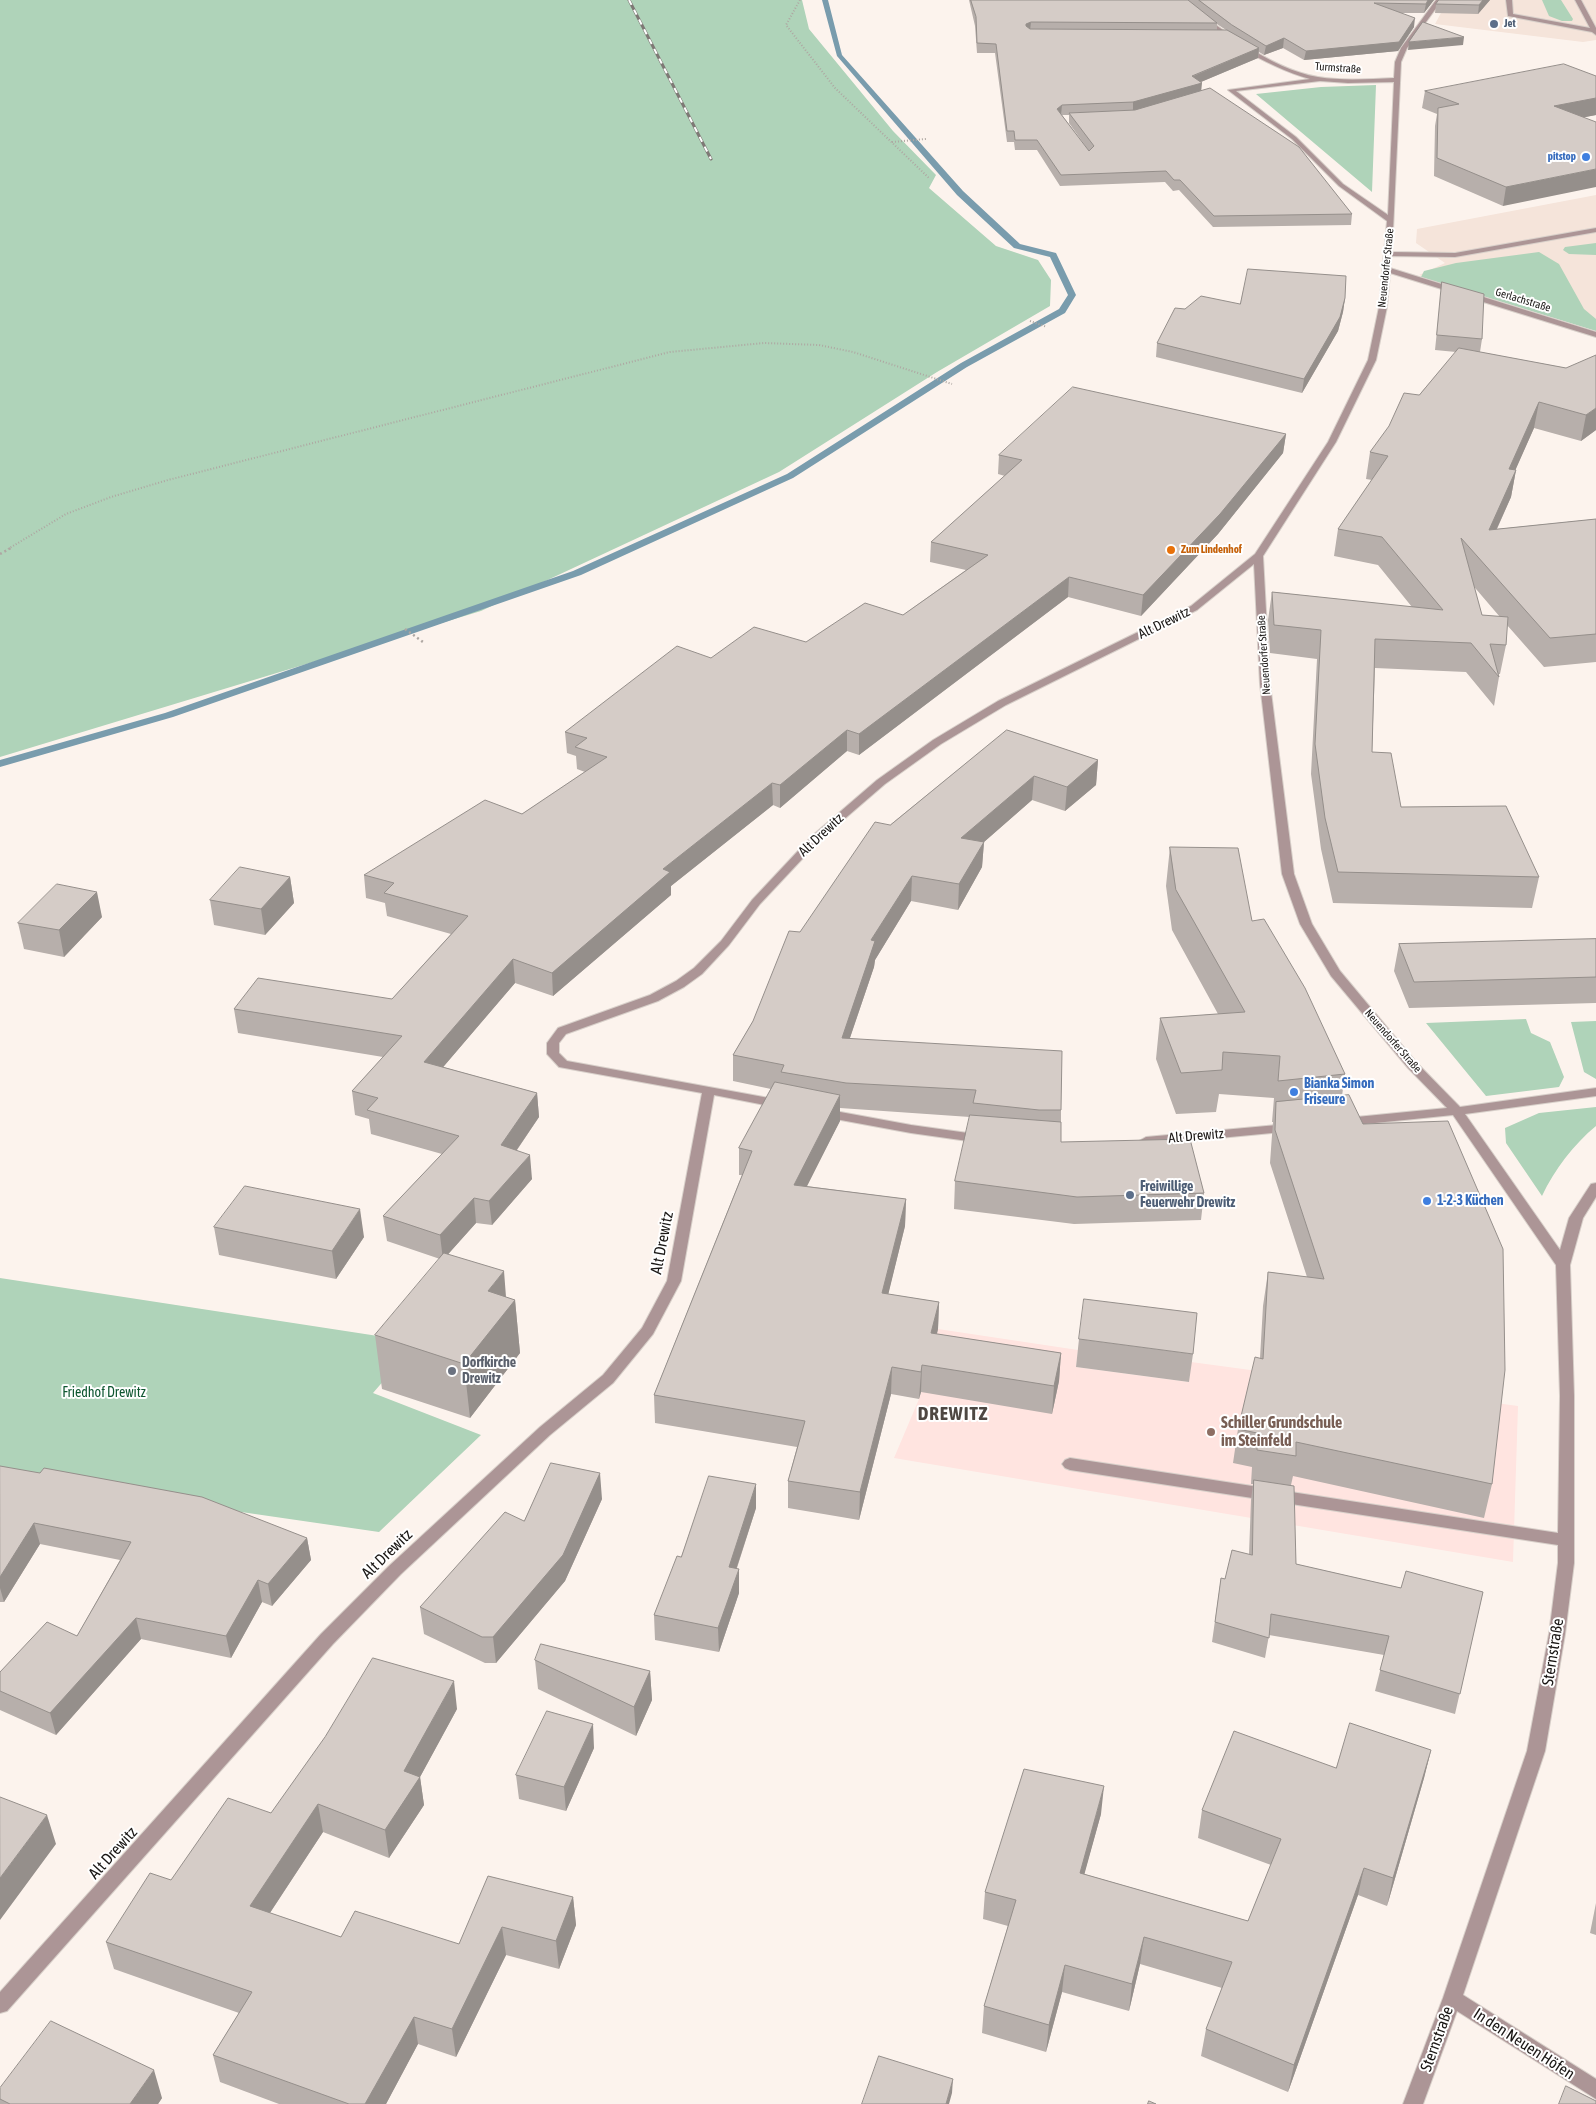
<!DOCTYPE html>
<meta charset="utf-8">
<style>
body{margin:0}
canvas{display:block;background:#fcf3ed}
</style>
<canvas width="1596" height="2104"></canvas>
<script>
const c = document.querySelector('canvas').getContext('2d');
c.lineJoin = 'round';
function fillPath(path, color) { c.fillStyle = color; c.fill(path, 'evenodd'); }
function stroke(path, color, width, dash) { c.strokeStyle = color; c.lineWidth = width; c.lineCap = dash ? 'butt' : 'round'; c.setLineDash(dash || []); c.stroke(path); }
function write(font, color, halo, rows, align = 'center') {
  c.font = font + ' "Asap Condensed",sans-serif'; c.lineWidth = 4; c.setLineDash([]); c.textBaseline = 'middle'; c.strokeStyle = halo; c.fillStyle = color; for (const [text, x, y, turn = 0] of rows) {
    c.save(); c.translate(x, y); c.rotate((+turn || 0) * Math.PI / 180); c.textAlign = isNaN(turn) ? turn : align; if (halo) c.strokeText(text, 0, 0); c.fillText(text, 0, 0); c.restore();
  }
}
const built = new Path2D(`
 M1448 0H1596V40L1583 42 1435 24Z
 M1596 195V329L1419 275 1445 263 1416 243 1417 229Z`);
const education = new Path2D(`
 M938 1329 1078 1350 1076 1367 1189 1382 1191 1362 1518 1406 1513 1562 894 1458 919 1399Z`);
const green = new Path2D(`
 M0 0H802L809 29 893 131 936 175 929 188 996 246 1038 260 1051 280 1050 306 937 372 779 472 481 611 0 757Z
 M1542 0H1561L1573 19 1572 21H1562L1549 16Z
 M1376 85 1372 192 1256 94 1321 87Z
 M1596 243V255L1569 254 1563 250 1565 247Z
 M1539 252 1559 264 1584 309 1596 319V331L1421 277 1424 271 1456 263Z
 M1526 1019 1531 1033 1550 1042 1564 1077 1559 1087 1486 1096 1426 1023Z
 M1596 1021V1079L1584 1072 1571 1022Z
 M1596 1107V1126C1574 1144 1554 1170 1542 1196L1506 1143 1505 1128 1539 1113Z
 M0 1278 417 1342 373 1393 481 1435 379 1532 0 1477Z`);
const stream = new Path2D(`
 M822 0H828L842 55 963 191 1020 244 1056 253 1076 295 1065 313 967 367 793 478 581 575 173 717 0 767V760L165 713 573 571 787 474 961 363 1059 309 1068 295 1050 257 1014 248 957 195 837 56Z`);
const pathFar1 = new Path2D(`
 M800 0 786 25 835 88 930 179
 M892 142 926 139
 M1030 321 1047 327
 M8 549 66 514 111 497 168 480 670 352 764 343 819 345 853 352 952 384`);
const path = new Path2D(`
 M0 554 11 548
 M405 629 423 642`);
const minor = new Path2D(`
 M1177 0H1183C1221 29 1270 69 1318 77 1343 81 1369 79 1394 78L1395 62 1401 48 1436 0H1442L1407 48 1401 62 1392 252 1455 253 1596 228V232L1455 257 1391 256 1390 268 1596 332V337L1390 273 1387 307 1376 360 1336 442 1263 556 1270 684 1294 874 1312 924 1340 971 1416 1062 1460 1107 1596 1088V1096L1465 1114 1560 1250 1569 1218 1591 1184 1596 1183V1197L1583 1218 1570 1265 1574 1396V1563L1565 1634 1545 1751 1463 1995 1596 2079V2099L1457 2011 1423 2104H1403L1443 1998 1527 1751 1549 1634 1558 1563V1545L1070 1470 1065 1468 1062 1464 1065 1460 1070 1458 1558 1533 1560 1396 1556 1265 1453 1115 1346 1126 1340 1122 1346 1118 1447 1108 1408 1068 1331 976 1300 924 1282 874 1260 684 1254 564 1197 610 1006 705 941 744 885 784 820 840 760 904 729 945 702 974 684 987 658 1001 566 1034 559 1043V1053L567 1061 780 1100 786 1104 780 1108 714 1095 681 1281 653 1334 613 1383 550 1435 401 1574 333 1644 7 2011 0 2013V1992L321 1634 389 1566 540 1427 603 1375 642 1328 667 1281 702 1093 559 1067 547 1054V1043L558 1028 650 995 676 981 694 968 721 941 752 900 812 836 877 780 933 740 998 701 1191 606 1255 554 1328 442 1368 360 1379 307 1387 221 1339 186 1292 139 1228 90 1310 79C1266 67 1210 32 1177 0ZM1320 81 1348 83 1394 82 1388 215 1343 184 1296 137 1236 91Z
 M1506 0H1512L1513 14 1590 28 1575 0H1581L1596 28V35L1592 32 1508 16Z
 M824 1109 911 1125 982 1135 989 1139 982 1143 911 1133 819 1116 818 1113Z
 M1288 1124 1293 1125 1295 1128 1293 1131 1146 1145 1139 1141 1146 1137Z`);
const rail = new Path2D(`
 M629 0 711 159`);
const wall = new Path2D(`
 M969 0H1434L1424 13H1401L1414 27 1398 51 1304 60 1283 48 1264 55 1259 52 1258 58 1201 82V91L1352 214 1351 225 1213 227 1179 190 1173 191 1165 182 1060 186 1037 150H1015L1014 142H1007L995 53H977L975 26ZM1217 24 1226 30H1217ZM1062 115H1069V123L1089 151Z
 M1439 0H1490L1478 14 1435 13 1436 4Z
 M1596 76V115L1584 117 1503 206 1434 176 1435 126 1437 114 1422 108 1425 91Z
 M1442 282 1482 339 1480 352 1566 368 1596 430 1581 441 1534 428 1515 470H1516L1511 497 1497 529 1596 519V662L1544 667 1507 625 1506 645 1500 674H1498L1499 677 1494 706 1466 672 1375 668 1372 752 1401 807 1539 877 1532 908 1333 903 1321 849 1311 774 1317 659 1270 653 1268 620 1272 592 1412 607 1378 565 1334 556 1338 529 1372 480 1366 479 1370 452 1456 352 1435 350ZM1474 587 1476 589 1500 617 1482 615Z
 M1345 298 1343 312 1338 331 1302 393 1156 357 1157 343 1185 309 1240 304Z
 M1286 434 1283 453 1218 534 1141 616 1068 597 859 755 847 751 780 808 773 805 671 886V895L553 996 515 983 443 1067 537 1093 539 1117 517 1150 532 1179 492 1225 476 1223 448 1254 506 1297 515 1300 520 1353 470 1418 382 1389 375 1335 440 1259 387 1241 383 1216 442 1154 371 1134 369 1119 355 1115 352 1091 383 1057 238 1033 234 1009 392 999 451 934 387 916 385 903 366 898 364 875 522 814 585 772 577 769 576 756 567 753 565 732 711 658 806 642 903 615 966 570 930 562 931 542 1005 476 998 474 999 455Z
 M1007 730 1098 760 1096 785 1065 811 1032 800 984 842 982 867 958 910 911 901 875 960 874 967 850 1038 1061 1110V1142L1204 1193 1201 1220 1074 1224 954 1209 955 1181 970 1117 840 1108V1121L806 1186 906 1199 905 1226 888 1294 939 1302 938 1329 937 1334 1061 1353 1059 1381 1052 1414 921 1392 919 1399 891 1394 859 1520 788 1508V1481L797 1447 655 1423 654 1395 742 1175H739V1148L771 1089 733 1081V1055L753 1021 800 932 890 825Z
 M1170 847 1252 921 1345 1074 1342 1096 1492 1484 1484 1518 1293 1476 1291 1485 1296 1564 1401 1588 1483 1592 1455 1714 1375 1691 1384 1655 1269 1635 1265 1658 1212 1642 1221 1578 1225 1579 1249 1554 1251 1500 1253 1484H1251L1252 1467 1233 1463 1238 1429 1260 1358 1263 1306 1268 1272 1307 1277 1270 1163 1272 1135 1273 1122H1272L1274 1098 1219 1094 1216 1112 1176 1114 1156 1059 1160 1018 1218 1014 1172 930 1166 886Z
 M290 877 294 903 265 935 214 925 210 900Z
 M102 917 64 957 24 949 18 923Z
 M1596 939V1003L1409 1008 1394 971 1399 944Z
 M214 1227 364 1237 336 1279 219 1255Z
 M1079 1339 1193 1354 1189 1382 1076 1367Z
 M0 1466 307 1538 311 1560 272 1606 262 1602 231 1658 141 1639 56 1735 0 1710V1672L77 1636 120 1560 40 1544 4 1602H0Z
 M756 1484V1508L737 1568 739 1593 719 1652 655 1640 654 1615 681 1557Z
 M602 1499 565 1581 496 1663H485L424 1634 420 1607 524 1521Z
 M535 1660 650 1671 652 1700 636 1736 538 1689Z
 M457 1709 420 1777 424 1805 389 1858 323 1832 270 1913 341 1937 459 1944 573 1897 576 1925 559 1969 506 1955 456 2057 418 2044 386 2104H279L220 2082 213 2055 239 2013 114 1969 106 1942 171 1880 271 1813Z
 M594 1748 566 1811 519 1799 516 1775Z
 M1431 1750 1424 1778 1387 1906 1358 1895 1288 2092 1201 2056 1206 2029 1222 1988 1140 1964 1129 2011 1062 1992 1046 2052 982 2033 984 2006 1008 1926 983 1919 985 1892 1101 1814 1084 1874 1248 1921 1271 1865 1198 1838 1202 1810 1336 1768Z
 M1596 1903V1935L1590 1933Z
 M0 2088 162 2098 158 2104H0Z`);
const shadedWall = new Path2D(`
 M1428 0H1434L1424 13 1426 4Z
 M1483 0H1490L1478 14 1479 5Z
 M1415 18 1414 27 1398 51 1304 60 1306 51Z
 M1031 22 1030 31 1026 26V24Z
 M1464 37 1463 45 1408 50 1409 42Z
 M1284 38 1283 48 1264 55 1266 46Z
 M1259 48 1258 58 1196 84 1202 83 1201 93 1133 112V102Z
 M1596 98V115L1551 124 1554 106Z
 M1062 105 1061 115 1057 109Z
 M1596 169V187L1503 206 1506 187Z
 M1345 298 1343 312 1338 331 1302 393 1304 379Z
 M1539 402 1534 428 1504 496 1509 469Z
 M1596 408V430L1581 441 1586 415Z
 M1286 434 1283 453 1218 534 1141 616 1143 595Z
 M1516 470 1511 497 1484 557 1489 530Z
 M1069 577 1068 597 859 755V734Z
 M847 730V751L780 808V785Z
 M1098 760 1096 785 1065 811 1067 787Z
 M1034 776 1032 800 960 863 961 838Z
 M772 783 773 805 671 886V895L553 996 552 973 663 869Z
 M984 842 982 867 958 910 959 884Z
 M912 876 911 901 875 960 874 967 841 1064 842 1038 871 940Z
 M290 877 294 903 265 935 261 909Z
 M97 892 102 917 64 957 59 930Z
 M513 959 515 983 427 1086 424 1062Z
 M537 1093 539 1117 503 1170 501 1145Z
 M840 1095V1121L794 1212V1185Z
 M530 1155 532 1179 492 1225 489 1201Z
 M474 1198 476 1223 443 1260 440 1235Z
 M906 1199 905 1226 882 1320V1293Z
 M360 1209 364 1237 336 1279 332 1251Z
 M504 1271 507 1310 515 1300 520 1353 470 1418 464 1364 488 1291Z
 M939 1302 938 1329 930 1360 931 1333Z
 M1061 1353 1059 1381 1052 1414 1054 1386Z
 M922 1365 921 1392 919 1399 921 1372Z
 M892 1367 891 1394 859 1520 860 1492Z
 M600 1473 602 1499 565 1581 496 1663 493 1637Z
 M756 1484V1508L729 1591V1567Z
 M34 1523 40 1544 4 1602 0 1588V1577Z
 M307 1538 311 1560 272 1606 268 1584Z
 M739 1569V1593L719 1652 718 1628Z
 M258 1580 262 1602 231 1658 226 1636Z
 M136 1618 141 1639 56 1735 50 1713Z
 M650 1671 652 1700 636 1736 634 1707Z
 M454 1681 457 1709 420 1777 424 1805 389 1858 385 1830 404 1771Z
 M593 1724 594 1748 566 1811 564 1787Z
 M1431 1750 1424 1778 1387 1906 1393 1878Z
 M1104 1786 1101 1814 1077 1901 1080 1873Z
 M318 1804 323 1832 256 1934 250 1906Z
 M47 1815 56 1844 0 1920V1878Z
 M1364 1868 1358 1895 1288 2092 1294 2065Z
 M573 1897 576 1925 559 1969 556 1941Z
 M502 1927 506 1955 456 2057 452 2029Z
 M1144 1937 1140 1964 1129 2011 1132 1984Z
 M1065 1965 1062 1992 1046 2052 1049 2025Z
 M414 2017 418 2044 386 2104H365Z
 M154 2070 162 2098 158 2104H130Z
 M953 2079 952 2093 949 2104H946Z`);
const building = new Path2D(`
 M971 0H1188L1217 23 1031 22 1026 24V26L1030 29 1227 30 1259 48 1192 76 1202 83 1133 102 1062 105 1057 109 1089 151 1094 146 1069 113 1135 110 1210 88 1299 147 1352 214 1214 216 1180 180H1174L1166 171 1061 175 1037 140H1015L1014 131H1007L996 44 977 43 976 17Z
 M1199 0H1428L1426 4 1374 3 1415 18 1399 42 1306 51 1284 38 1266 46 1232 25Z
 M1439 0H1483L1479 5 1436 4Z
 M1423 22 1464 37 1409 42Z
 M1564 64 1596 76V98L1554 106 1596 122V169L1506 187 1437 158 1438 108 1459 104 1425 91Z
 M1248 269 1346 276 1345 298 1340 317 1304 379 1157 343 1175 308 1185 309 1201 296 1240 304Z
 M1442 282 1484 294 1482 339 1437 335Z
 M1459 348 1566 368 1596 355V408L1586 415 1539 402 1509 469 1516 470 1489 530 1596 519V634L1550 638 1461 538 1482 615 1508 617 1506 645 1490 644 1499 677 1471 643 1375 639 1372 752 1391 753 1401 807 1506 806 1539 877 1338 872 1325 818 1315 744 1321 630 1274 625 1272 592 1443 610 1382 537 1338 529 1388 456 1370 452 1389 426 1404 393 1419 395Z
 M1073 387 1286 434 1220 514 1143 595 1069 577 859 734 847 730 780 785 772 783 663 869 670 872 552 973 513 959 424 1062 537 1093 501 1145 530 1155 489 1201 474 1198 440 1235 383 1216 459 1136 367 1110 378 1098 352 1091 402 1036 234 1009 258 978 392 999 468 916 384 893 394 883 364 875 485 800 522 814 607 757 575 747 587 738 565 732 677 646 711 658 754 627 806 642 865 603 903 615 988 555 931 542 1022 460 999 455Z
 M1007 730 1098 760 1067 787 1034 776 961 838 984 842 959 884 912 876 871 940 875 941 842 1038 1062 1051 1061 1110H1039L973 1103 976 1090 846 1083 781 1072 784 1065 733 1055 753 1021 789 931 800 932 875 822 890 825Z
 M1170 847 1238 848 1252 921 1264 919 1305 988 1345 1074 1278 1081 1280 1056 1223 1052 1222 1070 1181 1073 1160 1018 1245 1012 1176 890Z
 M240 867 290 877 261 909 210 900Z
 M57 884 97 892 59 930 18 923Z
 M1596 939V977L1414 982 1399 944Z
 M775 1082 840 1095 794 1185 906 1199 882 1293 939 1302 931 1333 1061 1353 1054 1386 922 1365 921 1372 892 1367 860 1492 788 1481 805 1421 654 1395 752 1151 739 1148Z
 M1349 1095 1363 1124 1448 1121 1503 1249 1505 1370 1492 1484 1296 1442V1456L1257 1450V1433L1238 1429 1255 1357 1263 1359 1268 1272 1324 1279 1275 1130 1276 1102Z
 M970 1115 1061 1122V1142L1190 1139 1204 1193 1077 1197 955 1181Z
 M245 1186 360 1209 332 1251 214 1227Z
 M444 1253 504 1271 488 1291 515 1300 464 1364 375 1335Z
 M1084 1299 1197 1313 1193 1354 1079 1339Z
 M551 1463 600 1473 563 1555 493 1637H482L420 1607 505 1512 524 1521Z
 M0 1466 40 1473 44 1468 202 1497 307 1538 268 1584 258 1580 226 1636 136 1618 50 1713 0 1691V1672L47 1622 77 1636 131 1542 34 1523 0 1577Z
 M709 1476 756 1484 729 1567 739 1569 718 1628 654 1615 677 1556 681 1557Z
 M1254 1480 1294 1486 1296 1564 1401 1588 1406 1571 1483 1592 1460 1694 1380 1670 1389 1636 1271 1614 1269 1638 1215 1622 1221 1578 1225 1579 1232 1550 1252 1555Z
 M541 1644 650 1671 634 1707 535 1660Z
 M373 1658 454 1681 404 1771 420 1777 385 1830 318 1804 250 1906 341 1937 355 1911 459 1944 488 1876 573 1897 556 1941 502 1927 452 2029 414 2017 365 2104H349L213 2055 252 1992 106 1942 150 1873 171 1880 228 1798 271 1813 325 1737Z
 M547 1711 593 1724 564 1787 516 1775Z
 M1350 1723 1431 1750 1393 1878 1364 1868 1294 2065 1206 2029 1232 1962 1144 1937 1132 1984 1065 1965 1049 2025 984 2006 1016 1900 985 1892 1024 1769 1104 1786 1080 1873 1248 1921 1281 1839 1202 1810 1234 1731 1336 1768Z
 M0 1797 47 1815 0 1878Z
 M51 2021 154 2070 130 2104H10L0 2099V2088Z
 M879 2056 953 2079 946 2104H862Z
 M1566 2086 1596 2101V2104H1559Z
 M1149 2101 1156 2104H1148Z`);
const markers = [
 [1494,24,5,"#5c6f8a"],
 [1586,157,5,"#3f7fe0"],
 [1171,550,5,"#e8710a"],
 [1294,1092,5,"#3f7fe0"],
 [1130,1195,5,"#5c6f8a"],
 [1427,1201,5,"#3f7fe0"],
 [452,1371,5,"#6b7280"],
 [1211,1432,5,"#8d6e63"]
];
const farServicenames = [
 ["Jet",1504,24]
];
const farStreetnames = [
 ["Turmstraße",1338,68,4],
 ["Neuendorfer Straße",1386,268,-84],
 ["Gerlachstraße",1523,300,17],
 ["Neuendorfer Straße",1264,655,-94],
 ["Neuendorfer Straße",1393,1041,49]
];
const farShopnames = [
 ["pitstop",1576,157]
];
const farFoodnames = [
 ["Zum Lindenhof",1181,550]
];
const streetNames = [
 ["Alt Drewitz",1164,623,-26],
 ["Alt Drewitz",821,835,-43],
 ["Alt Drewitz",1196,1136,-5]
];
const shopNames = [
 ["Bianka Simon",1304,1084],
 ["Friseure",1304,1100],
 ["1-2-3 Küchen",1437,1201]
];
const serviceNames = [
 ["Freiwillige",1140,1187],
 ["Feuerwehr Drewitz",1140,1203]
];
const worshipNames = [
 ["Dorfkirche",462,1363],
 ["Drewitz",462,1379]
];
const parkNames = [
 ["Friedhof Drewitz",104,1393]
];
const nearStreetnames = [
 ["Alt Drewitz",662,1243,-79],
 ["Alt Drewitz",387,1554,-44],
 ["Sternstraße",1553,1652,-81],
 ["Alt Drewitz",113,1853,-48],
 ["Sternstraße",1437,2039,-70],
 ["In den Neuen Höfen",1524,2044,33]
];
const nearEducationnames = [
 ["Schiller Grundschule",1221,1423],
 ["im Steinfeld",1221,1441]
];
const districtNames = [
 ["DREWITZ",953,1414]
];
fillPath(built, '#f5e4da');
fillPath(education, '#ffe4e0');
fillPath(green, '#afd3b9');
fillPath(stream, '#799cad');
stroke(minor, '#d8d0ca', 2);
stroke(pathFar1, '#aea7a2', 2, [1, 2]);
stroke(path, '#aea7a2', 2.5, [2, 3]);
fillPath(minor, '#ac9596');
stroke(rail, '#7e7875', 3);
stroke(rail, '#fff', 2, [5.5]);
fillPath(wall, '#b7afab');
fillPath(shadedWall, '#958f8b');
fillPath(building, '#d5ccc7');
stroke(building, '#958f8b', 1);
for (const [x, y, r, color] of markers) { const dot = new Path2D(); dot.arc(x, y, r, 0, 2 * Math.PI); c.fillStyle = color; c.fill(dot); stroke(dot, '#fff', 2); }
write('bold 11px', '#4e5e75', '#fff', farServicenames, 'left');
write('11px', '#1a1715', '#fff', farStreetnames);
write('bold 11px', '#366cbe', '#fff', farShopnames, 'right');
write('bold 11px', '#c56008', '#fff', farFoodnames, 'left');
write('14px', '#1a1715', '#fff', streetNames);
write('bold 14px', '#366cbe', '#fff', shopNames, 'left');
write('bold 14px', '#4e5e75', '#fff', serviceNames, 'left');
write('bold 14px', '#5b616d', '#fff', worshipNames, 'left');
write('14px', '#0e5630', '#fff', parkNames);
write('16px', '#1a1715', '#fff', nearStreetnames);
write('bold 16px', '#785e54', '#fff', nearEducationnames, 'left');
c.letterSpacing = '1px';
write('bold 19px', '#4e4742', '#fff', districtNames);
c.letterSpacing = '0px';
</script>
